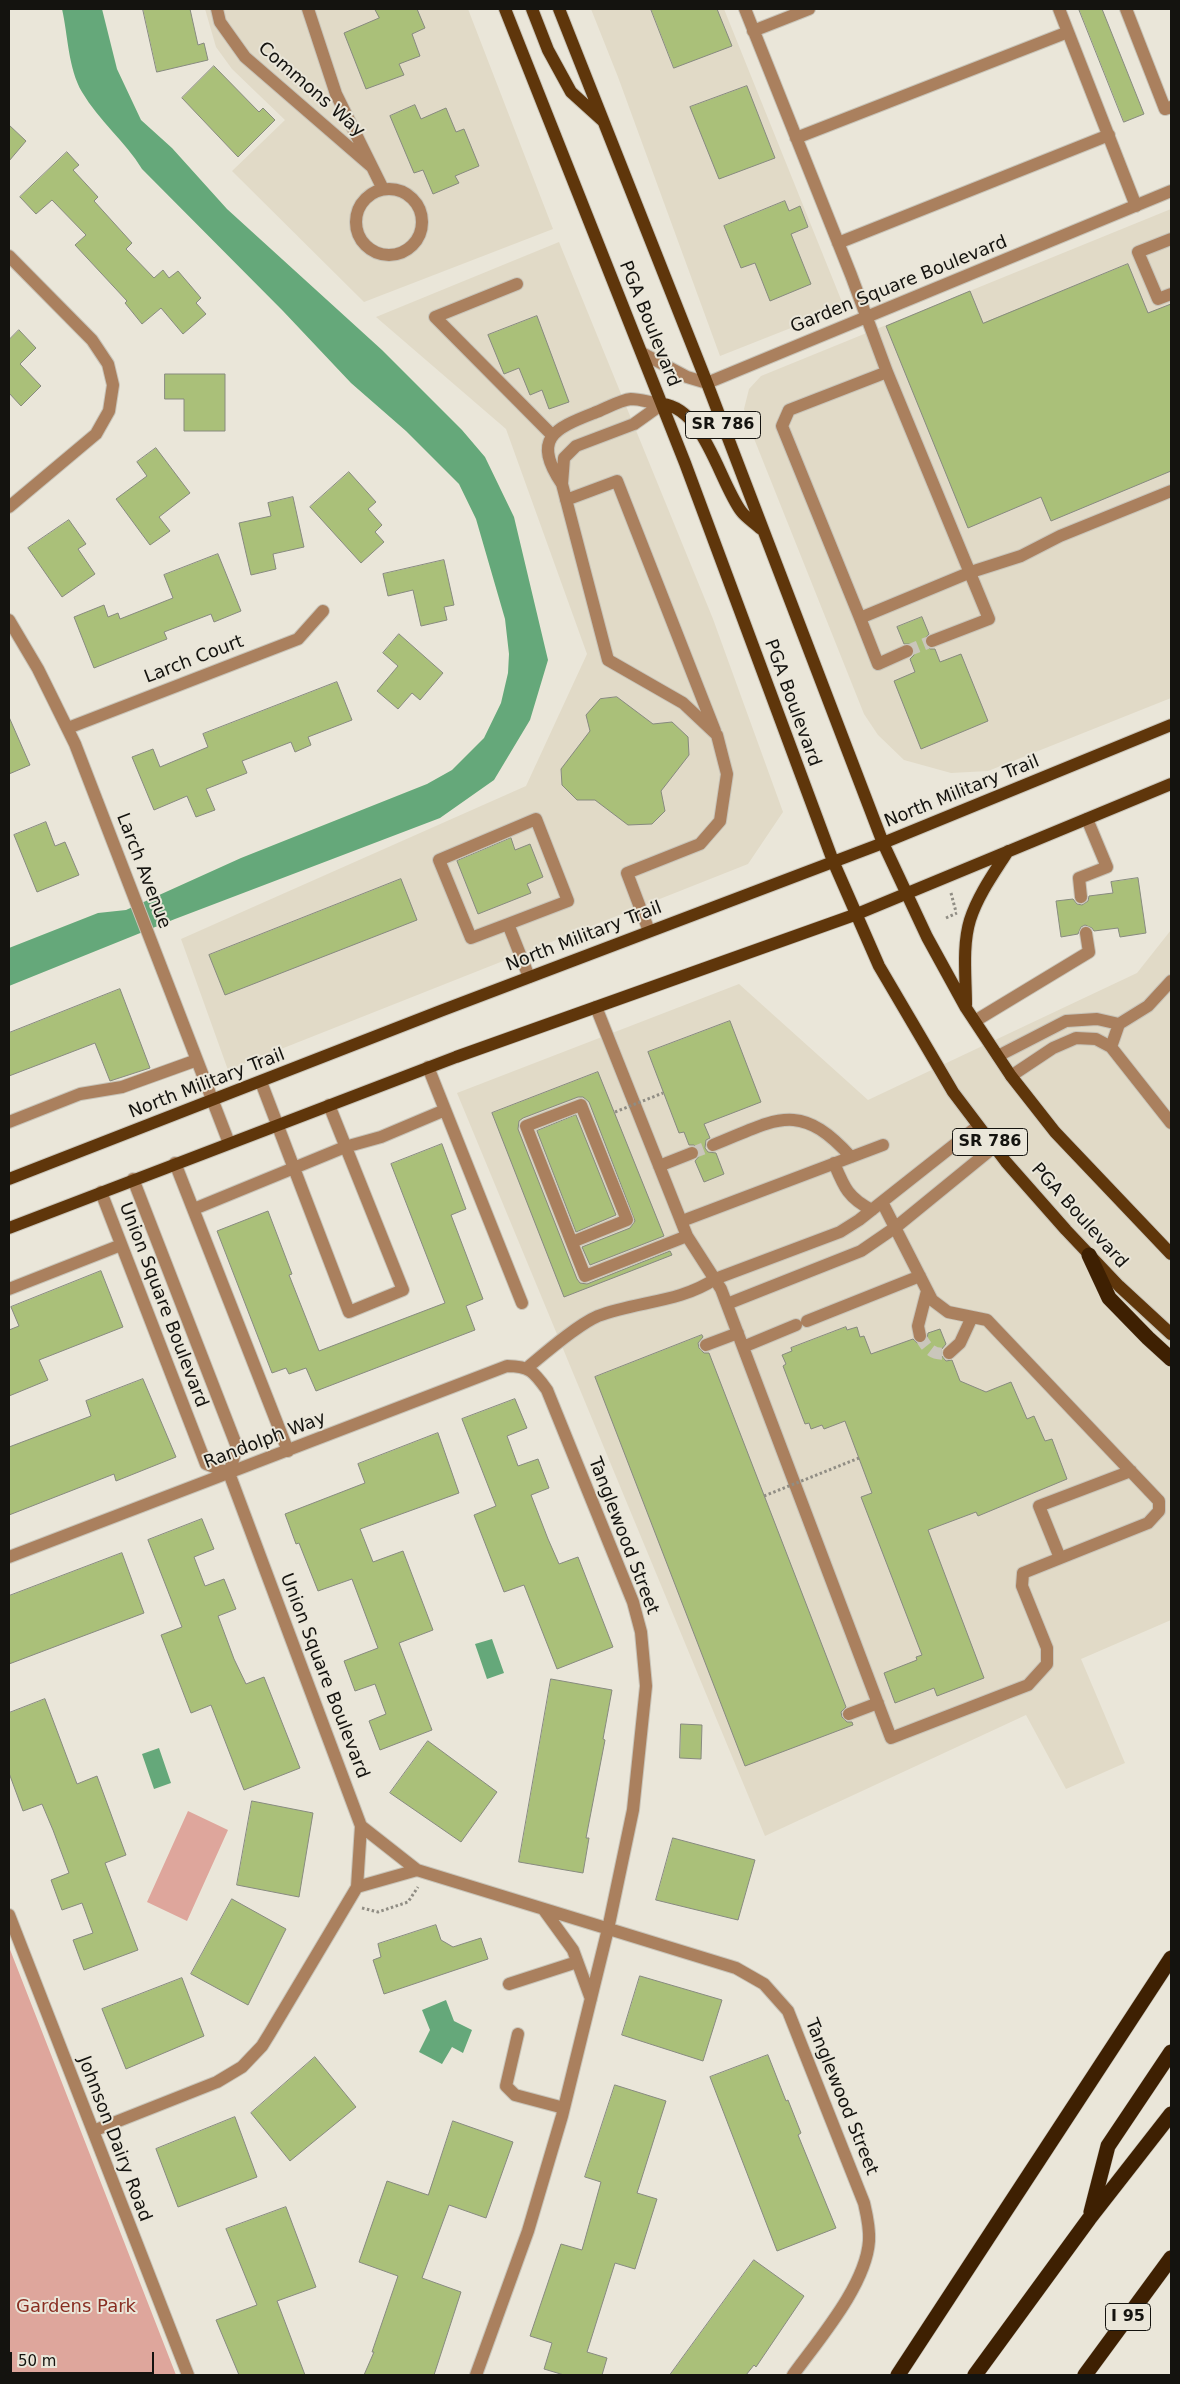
<!DOCTYPE html>
<style>
body{margin:0}
#map{position:relative;width:1180px;height:2384px;overflow:hidden;background:#eae6d9;font-family:"DejaVu Sans",sans-serif}
canvas{display:block}
.frame{position:absolute;inset:0;border:10px solid #14130f;pointer-events:none}
.scale{position:absolute;left:10px;top:2352px;width:144px;height:22px;box-sizing:border-box;border:2px solid #14130f;border-top:0;padding-left:6px;font-size:15px;line-height:18px;white-space:nowrap;color:#14130f;-webkit-text-stroke:4px #eae6d9;paint-order:stroke}
</style>
<div id="map">
<canvas width="1180" height="2384"></canvas>
<div class="frame"></div>
<div class="scale">50 m</div>
</div>
<script>
const c = document.querySelector('canvas').getContext('2d');
c.lineJoin = 'round';
function fillPath(path, color) { c.fillStyle = color; c.fill(path, 'evenodd'); }
function stroke(path, color, width, dash) { c.strokeStyle = color; c.lineWidth = width; c.lineCap = dash ? 'butt' : 'round'; c.setLineDash(dash || []); c.stroke(path); }
function write(font, color, halo, rows, align = 'center') {
  c.font = font + ' "DejaVu Sans",sans-serif'; c.lineWidth = 4; c.setLineDash([]); c.textBaseline = 'middle'; c.strokeStyle = halo; c.fillStyle = color; for (const [text, x, y, turn = 0] of rows) {
    c.save(); c.translate(x, y); c.rotate((+turn || 0) * Math.PI / 180); c.textAlign = isNaN(turn) ? turn : align; if (halo) c.strokeText(text, 0, 0); c.fillText(text, 0, 0); c.restore();
  }
}
const built = new Path2D(`
 M205 9H468L553 229 364 302 232 171 285 120 232 69 216 47Z
 M591 9H724L844 307 720 356 618 77Z
 M1171 209V698L988 771 951 773 904 760 878 735 864 714 749 426 744 409 749 389 761 376Z
 M559 242 713 619 783 812 748 864 228 1070 181 939 526 786 587 654 506 429 376 317Z
 M1171 930V1620L1081 1659 1125 1763 1066 1789 1026 1715 765 1836 457 1093 739 984 868 1100 1137 973Z`);
const green = new Path2D(`
 M188 1811 228 1830 187 1921 147 1902Z
 M9 1947 176 2375H9Z`);
const water = new Path2D(`
 M62 9H102L117 69 141 120 172 148 227 209 382 350 462 430 485 457 514 517 548 660 530 720 494 780 440 818 175 919 9 986V948L98 913 126 910 241 858 427 784 452 770 484 738 501 703 508 673 509 654 505 619 476 519 459 484 406 431 351 383 283 311 142 169C125 141 99 121 82 92 68 68 68 35 62 9Z
 M492 1639 504 1673 487 1679 475 1644Z
 M159 1748 171 1783 154 1789 142 1754Z
 M446 2000 454 2021 472 2030 463 2053 452 2047 442 2064 419 2052 430 2030 422 2010Z`);
const building = new Path2D(`
 M143 9H190L198 45 204 43 208 60 157 72Z
 M375 9H417L425 28 412 34 420 56 399 64 404 75 366 89 344 33 379 18Z
 M651 9H717L732 46 674 68Z
 M1079 9H1102L1144 114 1124 122Z
 M214 66 259 112 263 108 275 120 238 157 182 98Z
 M747 86 775 158 719 179 690 107Z
 M415 105 421 119 446 108 456 132 464 129 479 166 455 176 459 183 433 194 423 170 414 173 390 116Z
 M9 125 26 141 9 161Z
 M67 152 79 165 73 170 98 197 94 201 132 243 126 249 154 278 163 270 169 278 178 271 201 298 196 303 206 314 183 334 161 308 142 324 125 303 127 301 75 245 86 235 52 200 36 214 20 197Z
 M785 201 789 211 800 206 808 227 791 234 811 284 770 301 755 263 741 268 724 226Z
 M1128 264 1148 313 1171 304V471L1051 521 1041 497 968 528 886 326 970 291 983 323Z
 M537 316 569 402 549 409 542 390 530 395 519 368 504 374 488 335Z
 M19 330 36 348 20 364 41 386 21 406 9 393V340Z
 M165 374H225V431H184V399H165Z
 M156 448 190 493 159 517 170 531 150 545 116 499 147 476 137 462Z
 M349 472 376 502 368 509 382 525 375 532 384 542 361 563 310 507Z
 M293 497 304 547 273 554 276 569 251 575 239 523 271 516 268 503Z
 M69 520 86 544 78 549 95 574 62 597 28 548Z
 M218 554 241 611 214 622 211 614 164 632 167 639 94 668 74 617 104 605 108 617 118 613 120 619 173 598 164 575Z
 M444 560 454 605 444 607 447 620 421 626 413 590 388 596 383 574Z
 M922 617 929 634 924 639 925 644 930 649H935L940 662 961 654 988 721 921 749 894 681 915 672 910 659 914 655 915 648 911 644H904L897 627Z
 M399 634 443 673 420 700 412 693 398 709 377 691 398 666 383 653Z
 M337 682 352 720 308 737 311 745 295 752 291 742 242 761 247 773 206 789 215 810 196 817 187 796 154 810 132 757 153 749 160 767 208 747 203 734Z
 M617 697 653 724 672 722 688 737 689 755 661 791 665 811 652 824 628 825 595 800H577L562 785 561 769 590 731 586 715 600 699Z
 M9 717 30 765 9 774Z
 M46 822 55 846 65 842 79 875 37 892 14 835Z
 M511 838 515 850 530 844 543 877 527 884 531 893 478 914 457 861Z
 M1138 878 1146 933 1120 937 1118 928 1094 931 1092 928 1085 925 1081 927 1078 934 1061 937 1056 901 1073 899 1077 904 1082 905 1088 901 1089 896 1113 893 1111 882Z
 M401 879 417 920 225 995 209 955Z
 M120 989 150 1068 110 1081 95 1043 9 1076V1033Z
 M730 1021 761 1102 704 1124 710 1138 706 1140 705 1148 708 1152 716 1153 724 1174 704 1182 695 1161 700 1155 699 1150 694 1145H689L684 1132 679 1133 648 1052Z
 M598 1072 664 1236 590 1265 582 1247 630 1228 635 1221 589 1102 583 1097H578L523 1118 519 1121 518 1129 577 1279 580 1283 587 1284 670 1251 672 1255 564 1297 492 1113Z
 M576 1115 616 1215 576 1232 537 1131Z
 M442 1144 466 1209 451 1215 483 1299 466 1306 475 1330 316 1391 306 1368 289 1374 286 1368 272 1373 217 1231 268 1211 292 1274 289 1275 319 1351 445 1303 391 1164Z
 M101 1271 123 1327 39 1360 48 1380 9 1396V1330L19 1326 11 1307Z
 M846 1327 847 1330 857 1327 860 1337 864 1336 871 1354 913 1339 917 1343 922 1344 927 1339 928 1333 940 1329 946 1344 941 1350V1355L946 1361 952 1360 960 1381 986 1392 1011 1382 1027 1419 1034 1416 1045 1441 1052 1439 1067 1479 978 1516 976 1512 928 1530 984 1678 937 1696 934 1688 895 1703 884 1673 917 1660 916 1657 922 1655 861 1497 872 1493 845 1421 824 1429 822 1425 811 1429 809 1423 805 1424 783 1366 786 1364 782 1355 792 1351 791 1348Z
 M702 1335 703 1337 698 1343 699 1348 704 1353H709L846 1707 841 1712 842 1717 847 1722H852L853 1725 745 1766 595 1377Z
 M143 1379 176 1457 116 1481 114 1474 9 1515V1447L91 1416 86 1401Z
 M515 1399 527 1428 507 1436 518 1466 538 1459 549 1488 531 1495 548 1539 559 1564 578 1557 613 1647 557 1669 524 1585 504 1592 474 1515 496 1506 462 1419Z
 M438 1433 459 1493 360 1529 373 1562 403 1551 433 1630 399 1643 432 1730 380 1750 369 1721 386 1714 375 1684 355 1691 344 1661 378 1648 352 1579 318 1591 299 1543 296 1544 285 1514 365 1483 358 1464Z
 M202 1519 214 1549 194 1557 205 1586 224 1579 236 1609 218 1616 234 1659 246 1684 264 1677 300 1768 244 1790 211 1705 191 1713 161 1635 182 1627 148 1540Z
 M122 1553 144 1613 9 1664V1596Z
 M551 1679 612 1690 603 1739 605 1740 586 1838H589L583 1873 519 1862Z
 M45 1699 77 1784 97 1776 126 1855 105 1863 138 1950 84 1970 73 1940 93 1933 82 1903 62 1910 51 1880 69 1873 53 1830 42 1804 23 1811 9 1773V1713Z
 M681 1724 702 1725 701 1759 680 1758Z
 M428 1741 497 1792 461 1842 390 1793Z
 M252 1801 313 1813 299 1897 237 1885Z
 M673 1838 755 1860 738 1920 656 1900Z
 M232 1899 286 1929 248 2005 191 1974Z
 M436 1925 441 1940 453 1947 481 1938 488 1959 384 1994 373 1960 381 1957 378 1944Z
 M640 1976 722 2000 703 2061 622 2035Z
 M182 1978 204 2036 126 2069 102 2009Z
 M768 2055 786 2101 788 2100 801 2133 798 2135 836 2228 777 2251 710 2077Z
 M315 2057 356 2107 290 2161 251 2113Z
 M615 2085 666 2101 637 2193 657 2199 635 2269 615 2263 587 2352 607 2358 602 2375H564L544 2369 552 2343 530 2336 561 2244 582 2250 601 2182 585 2177Z
 M235 2117 257 2177 178 2207 156 2149Z
 M453 2121 513 2142 486 2218 449 2205 422 2278 461 2292 434 2375H364L374 2352H372L398 2276 359 2262 387 2181 428 2195Z
 M286 2207 316 2287 277 2301 305 2375H239L216 2320 257 2305 226 2229Z
 M754 2260 804 2296 756 2367 754 2365 746 2375H670Z`);
const minorTunnel = new Path2D(`
 M907 651 932 641
 M692 1153 713 1145
 M920 1336C928 1350 933 1356 949 1353`);
const path = new Path2D(`
 M951 893 956 912
 M946 918 957 913
 M362 1908 378 1912 408 1902 418 1887`);
const minor = new Path2D(`
 M217 9 220 22 245 57 372 167
 M308 9 336 94 383 189
 M745 9 851 275 887 372 989 619 932 641
 M1059 9 1136 206
 M1126 9 1165 109 1171 107
 M753 31 809 9
 M796 138 1068 32
 M356 222a33 33 0 1 1 66 0a33 33 0 1 1-66 0Z
 M1171 239 1138 252 1158 299 1171 294
 M838 243 1109 135
 M9 256 92 340 108 364 113 385 109 411 96 434 9 507
 M517 284 435 317 552 435
 M642 353 687 377 707 383 1171 191
 M887 372 789 410 782 426 860 618 971 572 1021 556 1060 536 1171 491
 M562 484C532 439 553 429 594 413 605 409 620 400 631 399 640 399 652 403 662 404
 M566 500 617 481 715 731
 M860 618 878 664 907 651
 M9 620 38 669 75 744 229 1143
 M68 728 298 639 323 611
 M1081 897 1079 878 1107 867 1087 819
 M508 924 471 938 439 860 536 819 568 901 508 924 529 977
 M649 931 627 873 700 844 720 821 727 774 717 735 683 703 608 660 562 484 564 458 576 446 634 424 662 404
 M596 1007 687 1236 721 1289 891 1738 1028 1685 1047 1664V1648L1022 1586 1023 1573 1148 1523 1159 1511V1501L987 1320 948 1312 932 1300 882 1202
 M975 1021 1089 952 1086 933
 M1111 1047 1119 1024 1148 1006 1171 981
 M998 1056 1066 1021 1097 1019 1119 1024
 M428 1067 522 1303
 M1011 1076 1053 1048 1076 1038 1096 1039 1111 1047 1171 1123
 M261 1082 349 1312 403 1290 329 1105
 M9 1122 80 1094 122 1087 197 1060
 M713 1145C776 1120 799 1099 851 1157
 M175 1163 288 1451
 M834 1163C844 1187 848 1198 872 1210
 M659 1166 692 1153
 M133 1179 237 1447 229 1473 361 1826 417 1870 736 1968 764 1984 788 2011 864 2203C867 2216 870 2228 869 2241 866 2285 819 2339 793 2375
 M101 1192 206 1464 229 1473
 M194 1209 345 1147 381 1137 445 1110
 M682 1221 883 1145
 M572 1242 627 1220 581 1105 526 1126 585 1276 687 1236
 M9 1289 121 1245
 M727 1304 861 1251 896 1227 994 1147
 M807 1321 920 1276
 M920 1336 918 1326 927 1291
 M706 1345 738 1333
 M743 1347 796 1325
 M949 1353 960 1343 972 1317
 M527 1368C545 1353 577 1325 598 1316 637 1301 679 1303 715 1279L840 1232 859 1220 978 1126
 M9 1557 507 1366C530 1366 534 1372 547 1390L633 1602 641 1632 646 1686 633 1810 608 1929 562 2116 528 2231 476 2375
 M1060 1558 1039 1506 1131 1471
 M849 1714 878 1703
 M357 1887 361 1826
 M544 1910 573 1950 591 1999
 M9 1915 188 2375
 M509 1984 577 1962
 M518 2034 506 2086 515 2095 564 2108
 M93 2131 217 2082 242 2067 262 2046 270 2033 357 1887 417 1870`);
const major = new Path2D(`
 M505 9 685 463 833 861 879 966 953 1092 1006 1162 1066 1230 1119 1286 1171 1334
 M532 9 548 50 571 92 603 121
 M559 9 707 383 883 843 927 937 966 1008 1011 1076 1055 1132 1171 1254
 M662 404C704 408 719 481 741 511 746 518 755 523 761 529
 M966 1005C966 978 962 946 970 920 978 895 994 873 1008 851
 M9 1179 443 1010 883 843 1171 725
 M9 1228 456 1057 857 914 1171 784`);
const highway = new Path2D(`
 M1089 1255 1109 1298 1148 1338 1171 1359
 M1091 2212 1108 2146 1171 2052
 M898 2375 1171 1958
 M975 2375 1089 2219 1171 2114
 M1085 2375 1171 2258`);
const pathBridge = new Path2D(`
 M615 1112 663 1093
 M764 1496 859 1458`);
const shields = [
 [723,425,75],
 [990,1142,75],
 [1128,2317,45]
];
const shieldNames = [
 ["SR 786",723,425],
 ["SR 786",990,1142],
 ["I 95",1128,2317]
];
const streetNames = [
 ["Commons Way",311,90,41],
 ["Garden Square Boulevard",899,285,-22],
 ["PGA Boulevard",649,324,68],
 ["Larch Court",194,660,-21],
 ["PGA Boulevard",792,703,70],
 ["North Military Trail",962,792,-22],
 ["Larch Avenue",143,871,69],
 ["North Military Trail",584,937,-21],
 ["North Military Trail",207,1084,-21],
 ["PGA Boulevard",1079,1216,48],
 ["Union Square Boulevard",163,1305,69],
 ["Randolph Way",265,1441,-21],
 ["Tanglewood Street",623,1536,69],
 ["Union Square Boulevard",324,1676,69],
 ["Tanglewood Street",841,2097,68],
 ["Johnson Dairy Road",114,2139,69]
];
const parkNames = [
 ["Gardens Park",76,2307]
];
fillPath(built, '#e1dac7');
fillPath(green, '#dea69c');
fillPath(water, '#65a87a');
fillPath(building, '#aac079');
stroke(building, '#878a7f', 1);
stroke(minorTunnel, '#cac6bb', 12, [12, 6]);
stroke(minor, '#c8c4b9', 14);
stroke(major, '#c8c4b9', 14);
stroke(highway, '#c8c4b9', 16);
stroke(path, '#908d84', 3, [2.5, 2.5]);
stroke(minor, '#aa805e', 12);
stroke(major, '#5f360b', 12);
stroke(highway, '#3e2002', 15);
stroke(pathBridge, '#908d84', 3, [2.5, 2.5]);
for (const [x, y, w] of shields) { const box = new Path2D(); box.roundRect(x - w / 2, y - 13.5, w, 27, 4); c.fillStyle = '#eae6d9'; c.fill(box); stroke(box, '#14130f', 1); }
write('bold 16px', '#14130f', null, shieldNames);
write('18px', '#14130f', '#eae6d9', streetNames);
write('18px', '#882d21', '#eae6d9', parkNames);
</script>
